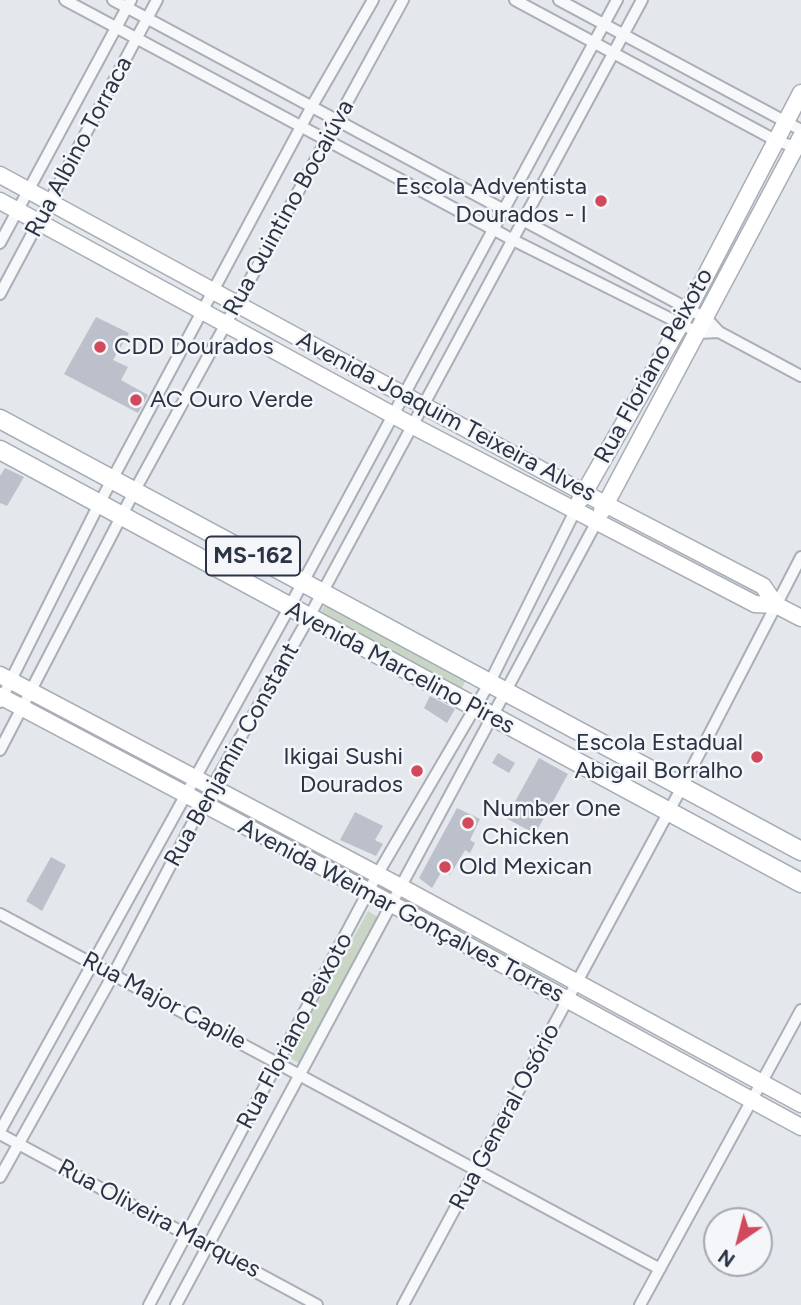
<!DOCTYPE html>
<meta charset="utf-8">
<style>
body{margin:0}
#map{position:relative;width:801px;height:1305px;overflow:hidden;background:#e4e7ec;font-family:Figtree,sans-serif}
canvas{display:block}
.north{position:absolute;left:703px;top:1207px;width:70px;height:70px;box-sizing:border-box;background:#f4f6f9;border:2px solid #a4a8b1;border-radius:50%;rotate:215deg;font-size:19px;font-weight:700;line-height:28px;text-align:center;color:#2b3445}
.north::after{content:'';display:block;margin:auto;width:24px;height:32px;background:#d1495b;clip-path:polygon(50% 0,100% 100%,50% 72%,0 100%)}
</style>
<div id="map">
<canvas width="801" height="1305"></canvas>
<div class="north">N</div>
</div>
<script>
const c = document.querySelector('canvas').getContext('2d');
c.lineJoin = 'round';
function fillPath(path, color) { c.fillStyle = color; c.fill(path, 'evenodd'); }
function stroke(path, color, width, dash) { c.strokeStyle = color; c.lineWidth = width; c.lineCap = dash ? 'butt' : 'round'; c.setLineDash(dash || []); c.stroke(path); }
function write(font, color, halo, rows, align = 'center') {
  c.font = font + ' Figtree,sans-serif'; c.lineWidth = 5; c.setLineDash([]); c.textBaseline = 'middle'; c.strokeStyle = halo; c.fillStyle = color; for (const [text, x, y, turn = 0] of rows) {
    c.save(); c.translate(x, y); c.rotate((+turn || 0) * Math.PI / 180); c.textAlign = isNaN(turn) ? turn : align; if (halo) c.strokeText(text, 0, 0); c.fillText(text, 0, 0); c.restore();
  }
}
const green = new Path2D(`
 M325 605 466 680 462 688 320 613Z
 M368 911 378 917 299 1063 288 1057Z`);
const building = new Path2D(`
 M96 317 129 333 113 360 128 367 121 380 148 395 138 413 64 374Z
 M5 468 24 477 7 506 0 503V476Z
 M430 696 455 709 447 723 424 708Z
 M498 753 515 763 509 773 492 763Z
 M539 758 568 774 535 834 506 818Z
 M457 808 480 819 470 840 475 843 470 853 465 850 450 875 442 871 432 888 419 878Z
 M355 812 383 826 375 840 383 844 376 856 340 840Z
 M51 857 66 865 42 911 26 901Z`);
const street = new Path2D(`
 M65 0 515 241 699 333 719 332
 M113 0 707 319 719 332 801 376
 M515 0 775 140 800 149
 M559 0 801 130
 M0 243 131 0
 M0 294 157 0
 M0 702 99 504 312 106 373 0
 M0 750 135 490 403 0
 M0 914 660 1269
 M0 1131 289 608 617 0
 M0 1134 317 1305
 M0 1177 113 975 202 805 308 619 642 0
 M149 1305 377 875 490 682 575 511
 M176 1305 596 523
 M403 1305 682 787 801 557
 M640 1305 801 1010`);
const secondary = new Path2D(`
 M0 175 584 493 763 586 776 605
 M0 201 413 426 755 604 776 605 801 618
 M580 500 680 325 801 93
 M602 511 801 137
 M0 675 399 886 801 1104
 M0 696 368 891 801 1127`);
const primary = new Path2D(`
 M0 419 801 851
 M0 450 801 883`);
const markers = [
 [601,201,7,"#d1495b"],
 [100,347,7,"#d1495b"],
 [136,400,7,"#d1495b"],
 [757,757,7,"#d1495b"],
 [417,771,7,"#d1495b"],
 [468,823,7,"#d1495b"],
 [445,867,7,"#d1495b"]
];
const shields = [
 [253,556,94]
];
const shieldNames = [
 ["MS-162",253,556]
];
const streetNames = [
 ["Rua Albino Torraca",79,147,-62],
 ["Rua Quintino Bocaiúva",289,208,-61],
 ["Rua Floriano Peixoto",654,366,-61],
 ["Avenida Joaquim Teixeira Alves",446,417,28],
 ["Avenida Marcelino Pires",400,668,28],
 ["Rua Benjamin Constant",232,755,-61],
 ["Avenida Weimar Gonçalves Torres",401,911,28],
 ["Rua Major Capile",164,1001,28],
 ["Rua Floriano Peixoto",295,1031,-62],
 ["Rua General Osório",505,1117,-62],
 ["Rua Oliveira Marques",159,1219,28]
];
const poiNames = [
 ["Escola Adventista",587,187,"right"],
 ["Dourados - I",587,215,"right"],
 ["CDD Dourados",114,347],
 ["AC Ouro Verde",150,400],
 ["Escola Estadual",743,743,"right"],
 ["Abigail Borralho",743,771,"right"],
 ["Ikigai Sushi",403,757,"right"],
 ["Dourados",403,785,"right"],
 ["Number One",482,809],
 ["Chicken",482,837],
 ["Old Mexican",459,867]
];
fillPath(green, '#c9d6c5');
fillPath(building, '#bbc0ca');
stroke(street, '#a9aeb7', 14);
stroke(secondary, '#a9aeb7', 19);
stroke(primary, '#a3abb8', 21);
stroke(street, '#f7f8fa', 10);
stroke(secondary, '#fff', 16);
stroke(primary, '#fff', 18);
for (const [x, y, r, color] of markers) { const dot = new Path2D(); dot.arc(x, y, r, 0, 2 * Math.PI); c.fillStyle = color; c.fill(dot); stroke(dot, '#f4f6f9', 2.5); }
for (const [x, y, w] of shields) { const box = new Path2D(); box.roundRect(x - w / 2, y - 19.5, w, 39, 5); c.fillStyle = '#f4f6f9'; c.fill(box); stroke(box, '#2b3445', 2); }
write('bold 23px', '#2b3445', null, shieldNames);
write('24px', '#2b3445', '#f4f6f9', streetNames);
write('24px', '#2b3445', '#f4f6f9', poiNames, 'left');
</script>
